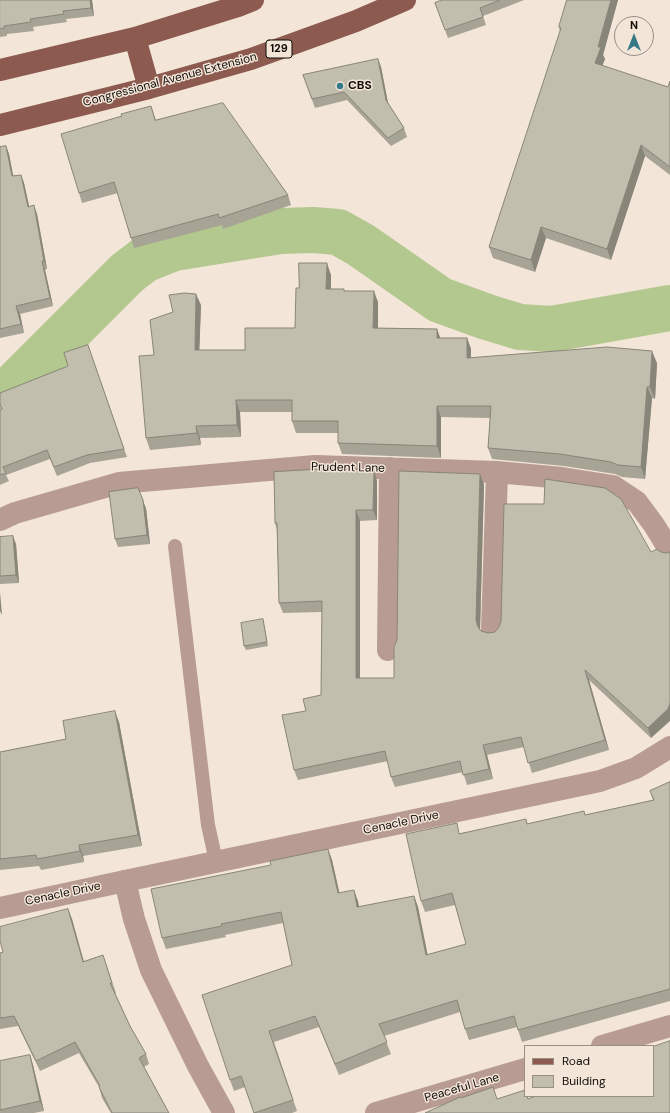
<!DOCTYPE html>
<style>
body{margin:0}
#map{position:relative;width:670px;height:1113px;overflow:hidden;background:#f3e5d8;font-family:"DM Sans",sans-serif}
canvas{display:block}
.legend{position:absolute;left:524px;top:1045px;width:130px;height:52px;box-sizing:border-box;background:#f3e5d8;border:1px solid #988e85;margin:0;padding:5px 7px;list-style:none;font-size:12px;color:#100c08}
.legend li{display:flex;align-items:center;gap:8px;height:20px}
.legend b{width:20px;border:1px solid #988e85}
.north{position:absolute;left:614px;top:16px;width:40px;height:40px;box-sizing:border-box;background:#f3e5d8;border:1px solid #988e85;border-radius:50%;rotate:0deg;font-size:11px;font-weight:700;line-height:16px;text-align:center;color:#100c08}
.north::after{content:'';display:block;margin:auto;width:14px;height:18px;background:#357988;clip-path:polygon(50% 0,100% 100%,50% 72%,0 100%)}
</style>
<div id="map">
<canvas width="670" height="1113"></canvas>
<ul class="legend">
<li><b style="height:5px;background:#8c5a4e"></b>Road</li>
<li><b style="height:11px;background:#c2bead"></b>Building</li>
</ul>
<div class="north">N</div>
</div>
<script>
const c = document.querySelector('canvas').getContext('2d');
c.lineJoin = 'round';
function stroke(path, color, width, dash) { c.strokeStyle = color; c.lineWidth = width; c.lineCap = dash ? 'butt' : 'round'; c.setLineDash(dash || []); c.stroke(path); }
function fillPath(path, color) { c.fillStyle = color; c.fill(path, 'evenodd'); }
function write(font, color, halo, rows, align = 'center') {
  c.font = font + ' "DM Sans",sans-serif'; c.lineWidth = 3; c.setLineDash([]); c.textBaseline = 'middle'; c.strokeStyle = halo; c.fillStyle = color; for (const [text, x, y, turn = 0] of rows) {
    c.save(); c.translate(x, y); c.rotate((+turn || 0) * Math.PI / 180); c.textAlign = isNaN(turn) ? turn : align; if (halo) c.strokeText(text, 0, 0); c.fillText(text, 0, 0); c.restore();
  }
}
const river = new Path2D(`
 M0 400 127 273 144 260 174 248 280 231 313 230 338 232 361 245 440 300 487 317 520 327 552 329 670 308`);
const service = new Path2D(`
 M175 546 208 825 216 861`);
const minor = new Path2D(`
 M0 520 15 513 119 483 315 466 497 472 562 478 613 486 637 502 654 525 670 551
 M492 631 497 472
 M388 650 390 468
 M0 908 125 881
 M602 1046 670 1026
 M376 1113 525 1069`);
const tertiary = new Path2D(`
 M224 1113 198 1066 151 970 134 919 125 881 600 781 636 768 670 747`);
const primary = new Path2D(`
 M135 38 149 88
 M0 70 135 38 238 6 253 0
 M0 125 149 88 251 59 356 21 405 0`);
const wall = new Path2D(`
 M0 0H92L94 16 66 19 67 22 33 27 34 31 7 34V36L0 37Z
 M442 0H524L483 16 486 25 448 38 435 3Z
 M567 0H618L603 55 605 59 602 66 668 87 670 81V175L645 156 611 260 546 238 535 272 493 258 489 247 560 32 559 27Z
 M378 59 381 67 388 103 404 128 407 137 391 146 347 100 315 108 303 75Z
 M151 106 156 120 288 195 291 205 223 229 222 225 134 248 131 238 118 193 82 203 79 193 122 116Z
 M6 146 9 154 13 176 21 175 24 183 29 206 37 214 47 269 45 270 53 306 20 314 24 333 0 338V147Z
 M331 275V289L344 291 378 302V328L437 329 440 338H467L471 349V358L657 363 655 399 652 398 645 479 622 477 615 474 564 466 492 459 488 448 490 418 441 417V458L342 454 338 443V433H296L292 421V412H240L241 437 200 438 201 445 150 450 146 438 154 355 201 305 199 350H245L295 328 299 288Z
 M88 345 127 457 90 463 57 476 50 459 6 475 9 481 0 485V410L68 366Z
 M377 481V520L360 521V678H394L484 484 480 629 481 631 488 633 495 632 499 627 544 504 605 488 651 738 589 680 609 750 532 773 524 747 487 755 493 779 467 785 463 772 395 787 391 777 388 761 298 780 294 770 306 711 321 695 322 612 283 613 279 603 277 530 275 523Z
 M146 508 150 544 118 547 115 539Z
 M0 537 16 544 19 583 0 584Z
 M263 619 264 624 268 646 246 650 244 646Z
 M119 722 142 846 83 856 84 862 41 870 39 866 0 870V752L66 739Z
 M670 782V1001L522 1042 517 1027 469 1040 465 1029 460 1012 384 1036 391 1054 339 1075 319 1027 274 1042 297 1111 292 1113H254L245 1087 234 1091 230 1080 292 965 283 923 225 935 226 937 166 949 162 938 271 865 328 849 332 860 339 893 358 901 359 907 414 896 418 907 427 955 466 944 455 905 425 912 421 901 461 833 586 815 653 800 650 791Z
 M68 909 72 919 84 961 103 955 116 993H115L130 1026 146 1054 149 1064 144 1067 169 1113H111L102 1098 99 1087 79 1053 40 1071 18 1026 0 1029V953L3 952Z
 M30 1055 33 1065 44 1111 34 1113H0V1061Z`);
const shadedWall = new Path2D(`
 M90 0H92L94 16 91 8Z
 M611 0H618L603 55 605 59 599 74 595 63 598 47Z
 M378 59 381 67 389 108 386 100Z
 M641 145 645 156 611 260 607 249Z
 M6 146 9 154 15 185 12 176Z
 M21 175 24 183 31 215 28 207Z
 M34 205 37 214 47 269 44 261Z
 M541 227 546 238 535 272 531 260Z
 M42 261 45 270 53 306 50 298Z
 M327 263 331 275V301L326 289Z
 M374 291 378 302V340L373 328Z
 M196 294 201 305 199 361 195 350Z
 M16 306 20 314 24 333 21 324Z
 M437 329 441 340 437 338Z
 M467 338 471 349V370L467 358Z
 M652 351 657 363 655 399 650 387Z
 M647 387 652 398 645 479 641 467Z
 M236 400 240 412 241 437 237 425Z
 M437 406 441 417V458L437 446Z
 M196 426 200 438 201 445 197 433Z
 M374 470 377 481V520L373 510Z
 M480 474 484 484 480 631 478 627 476 620Z
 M138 488 146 508 150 544 147 535Z
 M356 510 360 521V688L356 678Z
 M13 536 16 544 19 583 16 575Z
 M0 592 2 615 0 611Z
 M585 670 589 680 609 750 605 740Z
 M670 703V721L651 738 648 728Z
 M115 711 119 722 142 846 138 835Z
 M483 745 487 755 493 779 489 769Z
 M79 845 83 856 84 862 80 851Z
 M328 849 332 860 342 904 338 893Z
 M354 890 358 901 361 918 357 907Z
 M414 896 418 907 430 966 426 955Z
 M68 909 72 919 86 972 83 962Z
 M30 1055 33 1065 44 1111 40 1101Z`);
const building = new Path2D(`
 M0 0H90L91 8 63 11 64 14 30 19 31 22 4 26V28L0 29Z
 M442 0H500L480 8 483 17 445 30 435 3Z
 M567 0H611L598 47H601L595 63 668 87 670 81V167L641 145 607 249 541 227 531 260 489 247 561 28 559 27Z
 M378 59 386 100 404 128 388 138 344 92 312 99 303 75Z
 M223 103 288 195 219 218 218 214 131 238 114 182 79 193 61 134 122 116 121 114 151 106 155 120Z
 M6 146 12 176 21 175 28 207 34 205 44 261H42L50 298 16 306 21 324 0 329V147Z
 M299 263H327L326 289H344V291H374L373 328 437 329V338H467V358L607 347 652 351 650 387H647L641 467 618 465 611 462 560 454 488 448 491 406H437V446L338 443V421H292V400H236L237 425 196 426 197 433 146 438 139 356 154 355 150 320 173 312 169 295 184 293 196 294 195 350H245V328H295L296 288H299Z
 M88 345 124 449 87 455 54 467 47 450 3 467 6 473 0 475V410L2 409 0 404V393L68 366 64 353Z
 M321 469 374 470 373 510H356V678H394V647L397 640 399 471 480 474 476 620 478 627 481 631 488 633 495 632 499 627 501 621 504 504H544L545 479 605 488 621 499 651 552 657 549 661 552 666 553 670 552V703L668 709 648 728 585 670 605 740 528 763 521 737 483 745 489 769 463 775 460 761 391 777 385 751 294 770 282 715 306 711 303 699 321 695 322 601 279 603 277 523H275L274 472Z
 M138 488 143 500 147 535 115 539 109 492Z
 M13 536 16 575 0 576V537Z
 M263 619 267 642 244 646 241 623Z
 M115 711 138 835 79 845 80 851 37 859 36 855 0 859V752L66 739 63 721Z
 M670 782V989L518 1030 514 1016 465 1029 457 1000 379 1024 387 1042 335 1064 315 1016 269 1031 293 1100 254 1113 241 1076 230 1080 202 995 292 965 281 912 221 924 222 926 162 938 151 889 271 865 270 861 328 849 338 893 354 890 357 907 414 896 426 955 466 944 452 893 421 901 406 834 457 823 459 834 526 819 527 824 584 811 585 815 654 800 650 791Z
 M68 909 83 962 103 955 112 983H110L130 1026 146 1054 139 1058 169 1113H112L99 1087 100 1086 75 1042 36 1061 14 1016 0 1018V953L3 952 0 941V927Z
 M670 1041V1113H425L460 1097 461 1098 493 1087 497 1099 525 1090V1096H527L528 1099 536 1096H653V1057H654L653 1054V1047Z
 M30 1055 40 1101 0 1110V1061Z`);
const markers = [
 [340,86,4,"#357988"]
];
const shields = [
 [279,49,26]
];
const shieldNames = [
 ["129",279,49]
];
const streetNames = [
 ["Congressional Avenue Extension",170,80,-15],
 ["Prudent Lane",348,468,1],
 ["Cenacle Drive",401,823,-12],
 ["Cenacle Drive",63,894,-12],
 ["Peaceful Lane",462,1088,-16]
];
const poiNames = [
 ["CBS",348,86]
];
stroke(river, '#b3c88e', 46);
stroke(service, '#b89b93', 14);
stroke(minor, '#b89b93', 22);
stroke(tertiary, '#b89b93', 22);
stroke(primary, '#8c5a4e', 22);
fillPath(wall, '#a7a395');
fillPath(shadedWall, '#888579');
fillPath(building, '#c2bead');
stroke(building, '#888579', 1);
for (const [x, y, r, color] of markers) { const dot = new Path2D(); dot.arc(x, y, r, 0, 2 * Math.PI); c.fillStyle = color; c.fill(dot); stroke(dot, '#f3e5d8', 1.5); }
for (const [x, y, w] of shields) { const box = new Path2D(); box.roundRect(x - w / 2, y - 9, w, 18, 3); c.fillStyle = '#f3e5d8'; c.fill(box); stroke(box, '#100c08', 1); }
write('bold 11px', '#100c08', null, shieldNames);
write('12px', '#100c08', '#f3e5d8', streetNames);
write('bold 12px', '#100c08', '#f3e5d8', poiNames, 'left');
</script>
